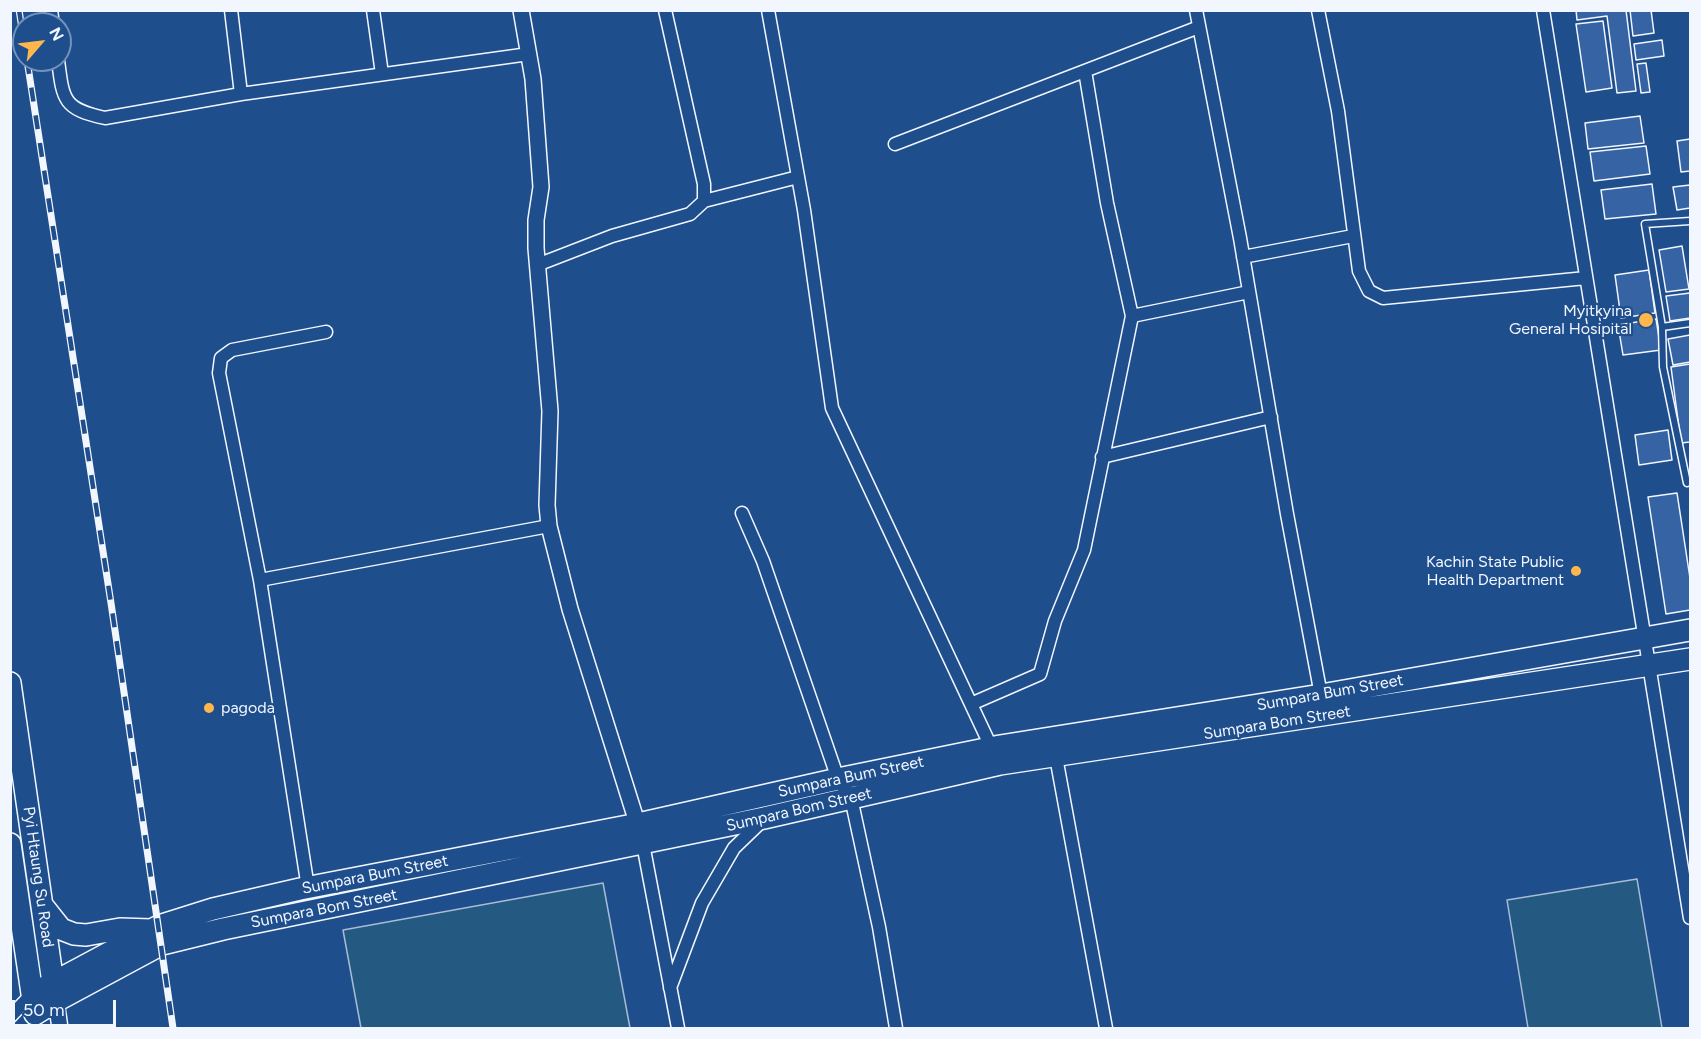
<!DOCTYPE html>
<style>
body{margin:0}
#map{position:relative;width:1701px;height:1039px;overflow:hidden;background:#1f4e8c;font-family:Figtree,sans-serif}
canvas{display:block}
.frame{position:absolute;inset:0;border:12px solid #f2f6ff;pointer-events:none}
.north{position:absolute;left:12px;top:12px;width:60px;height:60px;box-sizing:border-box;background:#1f4e8c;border:2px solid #7391ba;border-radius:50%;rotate:62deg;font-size:16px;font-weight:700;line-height:24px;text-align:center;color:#f2f6ff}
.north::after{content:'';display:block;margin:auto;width:21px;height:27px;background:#ffb74d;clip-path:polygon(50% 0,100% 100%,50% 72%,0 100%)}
.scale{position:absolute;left:12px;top:1000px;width:104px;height:27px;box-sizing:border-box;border:3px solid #f2f6ff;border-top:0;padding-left:8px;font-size:18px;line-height:21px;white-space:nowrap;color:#f2f6ff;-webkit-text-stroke:4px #1f4e8c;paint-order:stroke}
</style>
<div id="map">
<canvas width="1701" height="1039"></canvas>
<div class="frame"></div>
<div class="north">N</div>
<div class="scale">50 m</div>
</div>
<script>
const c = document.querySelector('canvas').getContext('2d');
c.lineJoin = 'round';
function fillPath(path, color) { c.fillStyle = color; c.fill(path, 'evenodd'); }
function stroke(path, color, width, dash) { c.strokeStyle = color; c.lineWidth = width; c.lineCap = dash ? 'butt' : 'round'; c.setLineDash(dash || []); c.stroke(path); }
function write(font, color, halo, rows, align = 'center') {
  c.font = font + ' Figtree,sans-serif'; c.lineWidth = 4.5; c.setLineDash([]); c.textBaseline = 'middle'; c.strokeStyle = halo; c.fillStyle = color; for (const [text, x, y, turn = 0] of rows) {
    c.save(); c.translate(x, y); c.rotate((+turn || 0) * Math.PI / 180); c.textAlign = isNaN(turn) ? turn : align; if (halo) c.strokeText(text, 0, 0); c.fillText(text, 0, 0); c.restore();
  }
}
const green = new Path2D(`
 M1637 879 1662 1028H1528L1507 900Z
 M603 883 630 1028H361L343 930Z`);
const building = new Path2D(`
 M1576 10H1626L1636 91 1617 93 1607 16 1577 20Z
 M1630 10H1651L1654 33 1633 36Z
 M1603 21 1612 88 1586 92 1576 24Z
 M1662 40 1664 56 1636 60 1634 44Z
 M1646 63 1650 92 1641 93 1637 64Z
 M1640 116 1644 143 1588 149 1585 123Z
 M1690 139V171L1681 172 1677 141Z
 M1646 146 1650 174 1594 181 1590 152Z
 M1652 184 1656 214 1605 219 1601 190Z
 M1690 185V208L1677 210 1673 187Z
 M1682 246 1689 289 1666 292 1659 250Z
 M1649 270 1655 313 1621 318 1615 275Z
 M1690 293V318L1670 321 1666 296Z
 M1656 319 1661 350 1623 355 1618 325Z
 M1690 335V362L1673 365 1668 339Z
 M1690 364V442L1681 443 1671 367Z
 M1668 430 1672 460 1639 465 1635 435Z
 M1677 493 1690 578V610L1666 614 1648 497Z`);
const service = new Path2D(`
 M1690 221 1645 224 1662 327 1663 367 1687 483 1690 482
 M1662 327 1690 323`);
const minor = new Path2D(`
 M51 10 53 24
 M231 10 241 94
 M373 10 382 74
 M665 10 704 184V201
 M768 10 804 210 832 408 993 751
 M1196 10 1240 238 1287 514 1321 695
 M1318 10 1338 111 1359 271 1369 291 1383 298 1586 278
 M1543 10 1690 918
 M58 60C63 100 63 109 105 118L241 94 529 54
 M1085 71 1107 203 1132 316
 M895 144 1199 27
 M1243 257 1353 236
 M537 265 612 236 690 214 704 201 798 177
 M1102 457 1271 417
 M742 513 763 561 838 779 851 798 879 927 896 1028
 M260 580 549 526
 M971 704 1040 674 1055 621 1084 550 1132 316 1249 292
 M1056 757 1106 1028
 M643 844 678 1028
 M308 888 260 580 219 373 221 358 232 350 326 332
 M670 988 702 903 734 848 762 821
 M10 1017 32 994`);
const tertiary = new Path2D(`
 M521 10 533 79 541 187 536 220V248L550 411 547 505 549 526 570 609 640 832
 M56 1001 60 1028`);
const trunk = new Path2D(`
 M10 683 55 997
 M10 844 35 1014 56 1001 162 944 223 929 764 818 1000 764 1690 659
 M42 905 61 929 74 934 86 935 120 929 151 930
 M32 994 159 926 213 909 300 889 638 824 838 779 1000 746 1321 695 1690 630`);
const rail = new Path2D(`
 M19 10 24 41
 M27 60 111 603 173 1028`);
const markers = [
 [1646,320,8,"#ffb74d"],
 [1576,571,6,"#ffb74d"],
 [209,708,6,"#ffb74d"]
];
const poiNames = [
 ["Myitkyina",1632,311],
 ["General Hosipital",1632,329],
 ["Kachin State Public",1564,562],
 ["Health Department",1564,580],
 ["pagoda",221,708,"left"]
];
const streetNames = [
 ["Sumpara Bum Street",1330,693,-10],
 ["Sumpara Bom Street",1277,723,-9],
 ["Sumpara Bum Street",851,777,-12],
 ["Sumpara Bom Street",799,810,-13],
 ["Sumpara Bum Street",375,875,-11],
 ["Pyi Htaung Su Road",38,877,82],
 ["Sumpara Bom Street",324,909,-11]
];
fillPath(green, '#245a82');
stroke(green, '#a8bbd7', 1.5);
fillPath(building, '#3563a3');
stroke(building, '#f2f6ff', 1.5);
stroke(service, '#f2f6ff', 9);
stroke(minor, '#f2f6ff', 15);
stroke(tertiary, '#f2f6ff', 18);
stroke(trunk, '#f2f6ff', 24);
stroke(service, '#1f4e8c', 6);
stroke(minor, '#1f4e8c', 12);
stroke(tertiary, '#1f4e8c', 15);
stroke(trunk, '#1f4e8c', 21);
stroke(rail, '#f2f6ff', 7);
stroke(rail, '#1f4e8c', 4.5, [14]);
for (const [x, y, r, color] of markers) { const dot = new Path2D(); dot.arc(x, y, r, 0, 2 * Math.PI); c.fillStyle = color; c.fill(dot); stroke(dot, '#1f4e8c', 2); }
write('16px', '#f2f6ff', '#1f4e8c', poiNames, 'right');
write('16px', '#f2f6ff', '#1f4e8c', streetNames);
</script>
